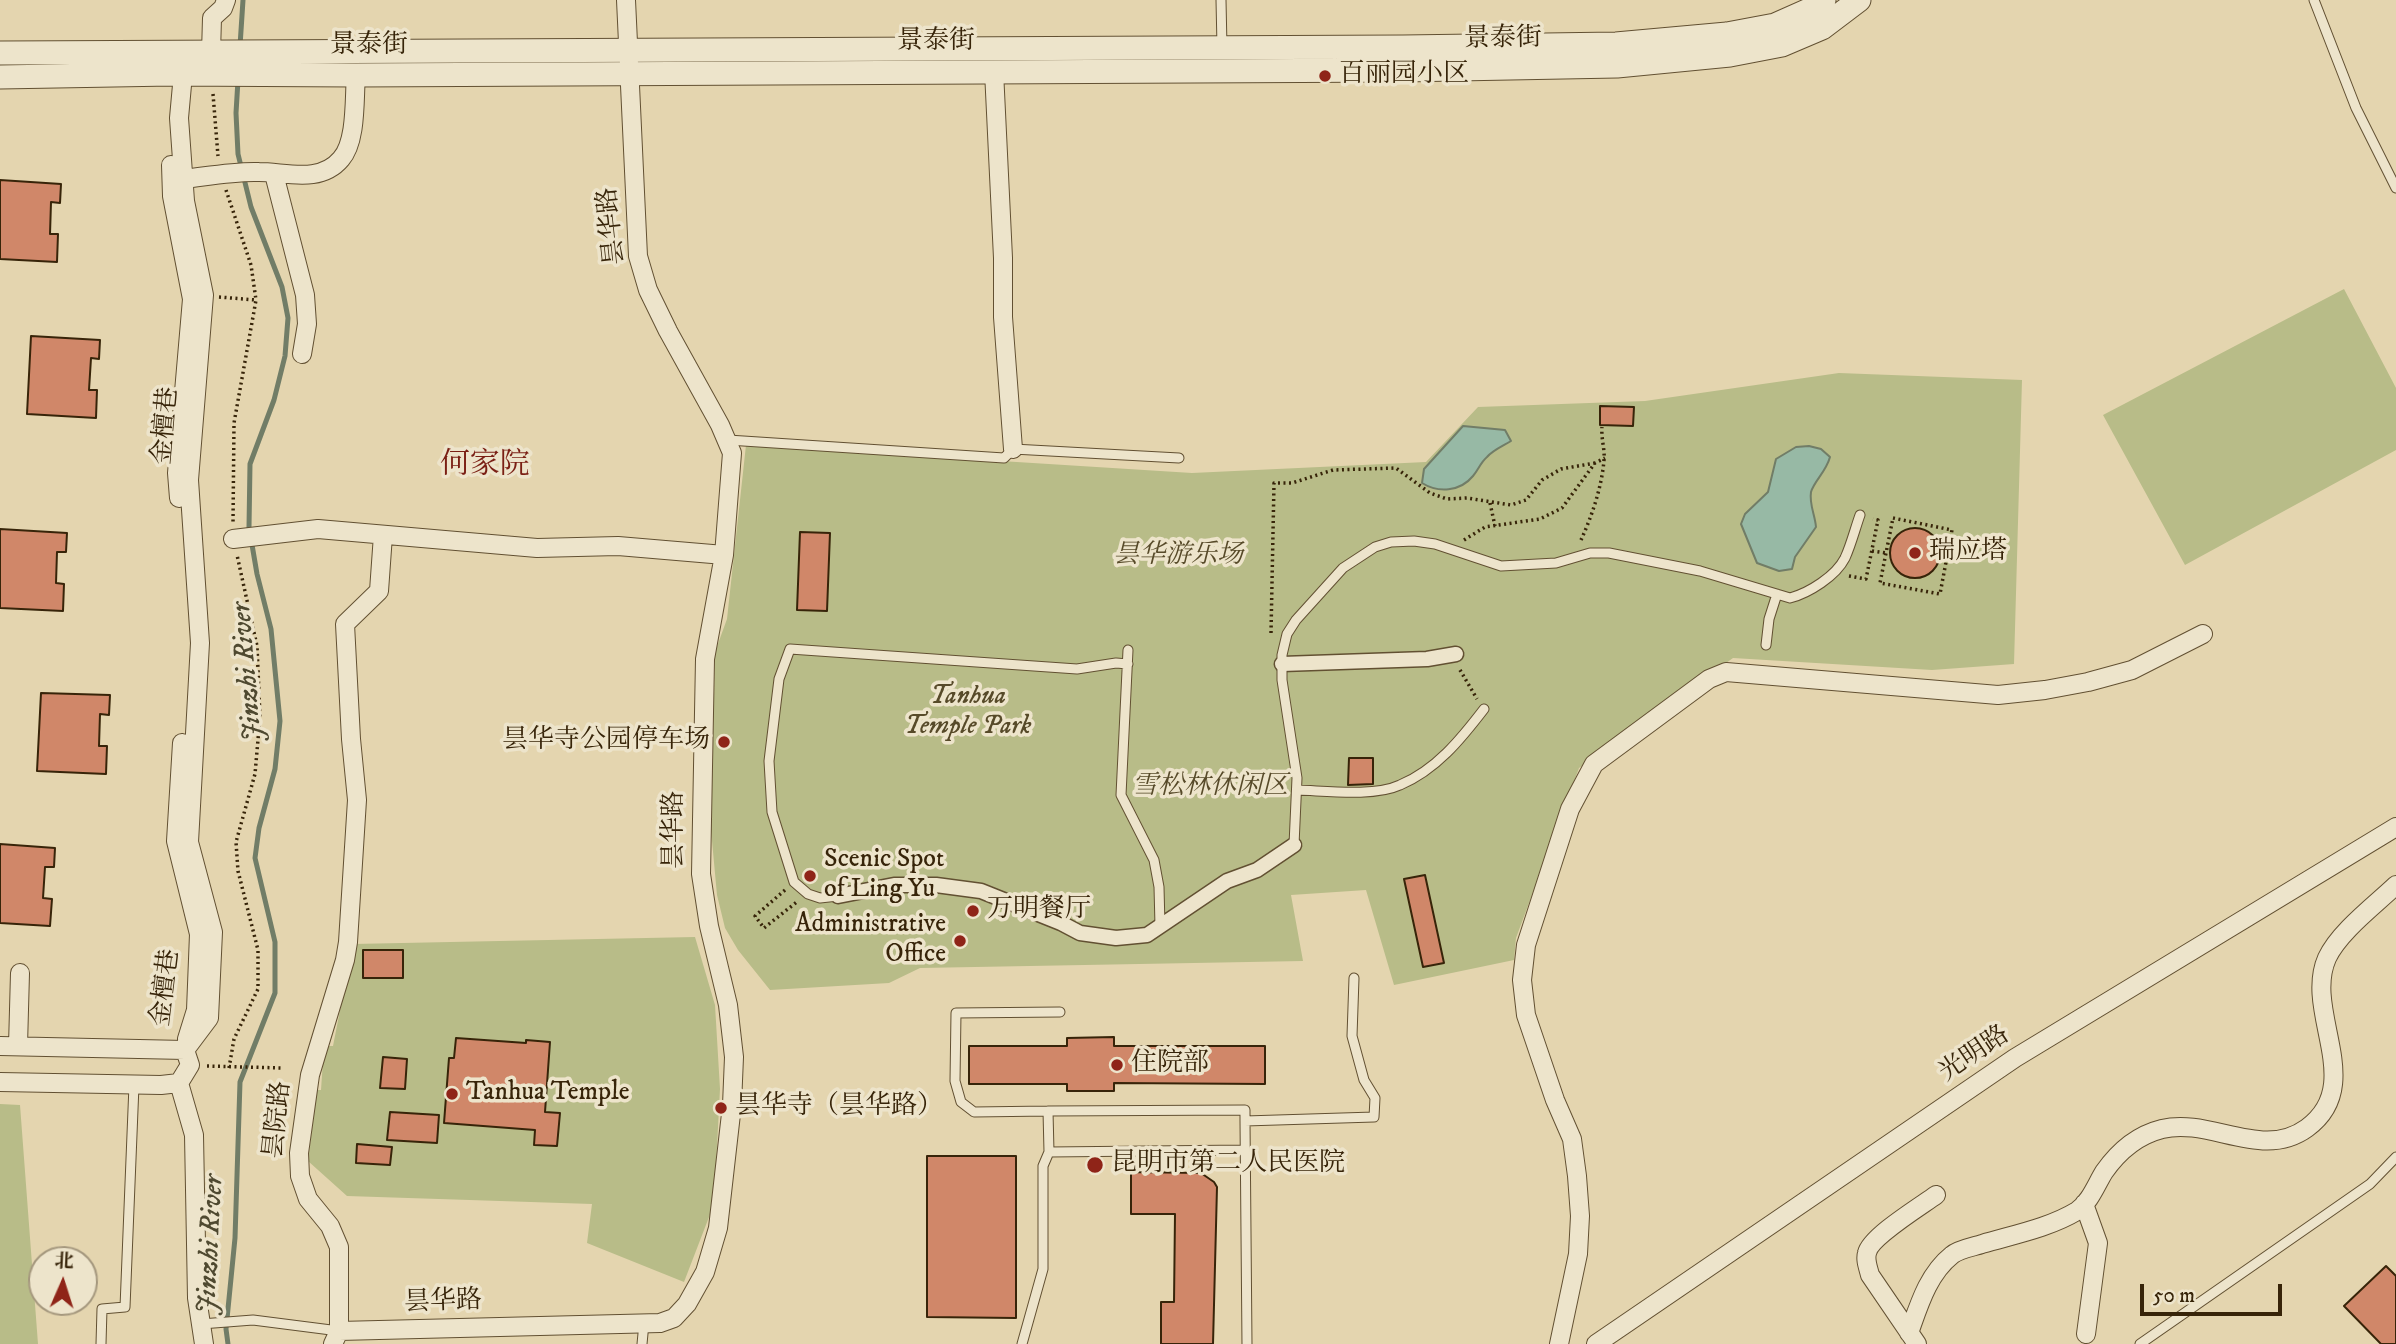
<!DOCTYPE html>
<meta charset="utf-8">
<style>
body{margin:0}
#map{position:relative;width:2396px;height:1344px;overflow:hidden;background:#e4d5af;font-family:"IM FELL DW Pica","Noto Serif SC",serif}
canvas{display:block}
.north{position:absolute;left:28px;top:1246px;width:70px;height:70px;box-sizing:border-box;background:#ede4cb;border:2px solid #a4977d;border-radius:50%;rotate:3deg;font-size:19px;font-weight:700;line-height:28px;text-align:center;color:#372409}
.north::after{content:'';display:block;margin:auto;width:24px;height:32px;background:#8f2418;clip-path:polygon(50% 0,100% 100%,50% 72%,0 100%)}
.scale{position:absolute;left:2140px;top:1284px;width:142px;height:32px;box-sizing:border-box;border:4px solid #372409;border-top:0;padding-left:9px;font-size:21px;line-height:24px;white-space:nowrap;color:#372409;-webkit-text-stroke:5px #ede4cb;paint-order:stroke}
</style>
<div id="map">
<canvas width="2396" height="1344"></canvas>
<div class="north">北</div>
<div class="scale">50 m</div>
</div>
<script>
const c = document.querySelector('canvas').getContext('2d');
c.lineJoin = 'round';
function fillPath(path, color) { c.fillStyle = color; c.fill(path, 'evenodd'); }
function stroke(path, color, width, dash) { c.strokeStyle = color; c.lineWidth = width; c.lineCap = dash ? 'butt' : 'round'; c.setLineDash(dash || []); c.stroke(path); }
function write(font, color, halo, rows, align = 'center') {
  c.font = font + ' "IM FELL DW Pica","Noto Serif SC",serif'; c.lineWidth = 7; c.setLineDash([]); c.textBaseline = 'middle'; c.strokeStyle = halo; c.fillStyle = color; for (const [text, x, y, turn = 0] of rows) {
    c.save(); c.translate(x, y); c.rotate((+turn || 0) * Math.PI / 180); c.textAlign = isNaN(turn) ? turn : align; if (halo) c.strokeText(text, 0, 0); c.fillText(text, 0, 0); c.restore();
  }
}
const green = new Path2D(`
 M2344 289 2396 388V450L2185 565 2103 415Z
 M1839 373 2022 380 2014 664 1932 670 1733 658 1579 768 1516 938 1514 960 1394 985 1366 890 1291 895 1303 961 920 968 889 983 770 990 738 950 725 928 717 895 711 830 715 652 727 619 746 445 1192 473 1426 462 1478 407 1645 401Z
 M695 937 715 1005 720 1089 714 1204 684 1282 587 1243 592 1204 347 1196 308 1161 317 1090H321L324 1046H333L353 944Z
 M0 1104 20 1105 38 1344H0Z`);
const water = new Path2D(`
 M1463 426 1505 430 1511 441C1503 446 1493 450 1487 457 1481 462 1478 470 1473 476 1460 492 1438 493 1422 483L1424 469Z
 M1809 446 1821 449 1830 457C1826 472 1814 481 1811 492 1809 504 1815 515 1816 527L1795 557 1792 569 1779 571 1757 563 1741 524 1745 514 1768 492 1776 459 1796 447Z`);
const stream = new Path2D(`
 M240 46 243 0
 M228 1344 226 1329 235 1238 240 1082 275 993V942L255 858 259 828 275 769 280 721 271 629 257 574 249 527 250 464 274 400 285 356 288 318 282 287 251 207 238 154 236 113 238 80`);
const building = new Path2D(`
 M0 180 61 184 60 203 51 202 50 234H58L57 262 0 259Z
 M31 336 100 340 99 359 91 358 89 390H97L96 418 27 414Z
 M1600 406 1634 407 1633 426 1600 425Z
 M1890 553a25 25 0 1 1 50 0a25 25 0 1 1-50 0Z
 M0 529 67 533 66 552H57L56 583 64 584 63 611 0 608Z
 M800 532 830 533 827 611 797 610Z
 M41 693 110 695 109 715 100 714 99 746H107L106 774 37 771Z
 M1349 758H1373V784L1348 785Z
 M0 844 55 848 54 867H45L43 898 52 899 50 926 0 923Z
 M1425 875 1444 963 1423 967 1404 879Z
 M363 950H403V978H363Z
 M1114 1037V1046H1265V1084L1114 1083V1091H1067V1084H969V1046H1067V1038Z
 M456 1038 526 1043V1040L550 1042 545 1112 560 1113 557 1146 534 1145 535 1130 444 1123 449 1058H454Z
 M383 1057 407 1059 405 1089 380 1088Z
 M390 1112 439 1115 437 1143 387 1140Z
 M357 1144 392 1147 390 1165 356 1163Z
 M927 1156H1016V1318L927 1317Z
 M1131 1172 1201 1173 1214 1182 1217 1187 1213 1344H1161V1302H1174L1175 1214H1131Z
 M2386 1266 2396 1276V1344H2381L2344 1306Z`);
const path = new Path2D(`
 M213 94 218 156
 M226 190 251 265 256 300
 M219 297 256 300 234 423 233 523
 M1490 503 1495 526
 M1893 518 1952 530 1940 594 1880 583Z
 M1464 540 1485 527 1540 519 1562 508 1595 463 1605 458
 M1581 540C1592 516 1602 486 1604 460 1605 449 1601 439 1602 427
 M1872 551 1886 553
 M1849 576 1866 579 1878 520 1873 519
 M1271 633 1274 483H1292L1333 470 1396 468 1430 493 1447 499 1467 498 1511 505 1526 500 1542 480 1561 469 1595 463
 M1460 670 1477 699
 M785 890 755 916 764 928 798 901
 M207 1066 282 1068
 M229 1068 234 1039 258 989V950L238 871 236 842 255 774 260 717 257 646 237 555`);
const service = new Path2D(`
 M1221 0 1222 47
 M2314 0 2356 108 2396 188
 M728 440 1004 458 1013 449 1179 458
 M1766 645 1769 619 1777 594
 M1128 650 1121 795 1154 860 1159 887 1160 926
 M1298 790C1327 791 1374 797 1400 785 1436 770 1461 739 1484 709
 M1294 845 1297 778 1282 680V655L1287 634 1296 620 1343 568 1375 547 1391 542 1414 541 1435 544 1501 566 1556 563 1590 553H1609L1700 571 1790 598C1809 593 1836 576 1845 558 1851 545 1855 529 1860 515
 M838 896 820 898 808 894 794 882 772 812 769 761 779 679 790 649 1077 669 1116 663 1128 664
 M1048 1111 974 1112 961 1102 955 1081 956 1013 1060 1012
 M1245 1150 1049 1152 1048 1111 1245 1110V1121
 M201 1324 253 1320 339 1331
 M101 1344 102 1309 125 1307 134 1085
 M642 1344 644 1323
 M1022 1344 1043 1269V1166L1049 1152
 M1247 1344 1245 1121 1374 1117 1375 1098 1364 1080 1352 1036 1354 978
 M2140 1344 2370 1184 2396 1157`);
const pedestrian = new Path2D(`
 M1282 664 1427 659 1456 654
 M838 896 894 885H936L981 891 1061 923 1080 933 1116 938 1147 935 1227 881 1257 870 1294 845`);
const minor = new Path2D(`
 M211 53 212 18 223 8 226 0
 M994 71 1003 258V317L1013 449
 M183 74 179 118 185 201 204 295 189 480 200 643 189 842 213 932 209 1018 185 1050
 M171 165 172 196 192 299 177 473 179 498
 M274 174 305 295 307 324 302 354
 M184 179C209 176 234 171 259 172 286 172 320 184 341 159 357 141 354 98 356 75
 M233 539 318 529 537 548 618 546 724 555
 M182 743 176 841 199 934 196 1010 187 1039
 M0 1046 185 1050
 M18 1046 20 973
 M0 1082 161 1085 179 1083 190 1065 185 1050
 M179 1083 194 1135 197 1298 204 1344
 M2084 1204 2098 1243 2086 1334
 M339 1331V1247L330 1226 308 1199 300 1176 299 1153 310 1075 345 960 348 942 357 800 351 739 345 624 379 591 383 535
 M1909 1333C1919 1305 1928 1274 1952 1255 1959 1249 1973 1247 1982 1244 2012 1235 2049 1228 2077 1211 2090 1202 2096 1185 2104 1172 2118 1152 2138 1135 2162 1129 2210 1117 2262 1161 2307 1128 2367 1084 2303 1012 2327 958 2339 932 2375 905 2396 885
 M333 1344 339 1331 660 1323 674 1318 687 1304 705 1272 718 1228 732 1105 734 1057 728 1005 709 926 701 874 705 659 724 555 732 453 720 425 668 331 648 290 638 256 626 0
 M1559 1344 1578 1254 1580 1216 1577 1176 1572 1139 1555 1100 1526 1015 1522 980 1526 945 1570 809 1594 764 1709 679 1726 672 1998 695 2045 690 2088 682 2132 670 2203 634
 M1596 1344 2015 1058 2396 827
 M1917 1344 1870 1275C1868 1267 1865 1260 1867 1253 1870 1237 1921 1206 1936 1195`);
const tertiary = new Path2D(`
 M0 53 1403 47 1616 44 1727 34 1775 25 1811 9 1824 0
 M0 77 171 74 356 75 1404 70 1617 66 1730 55 1782 45 1822 28 1859 0`);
const markers = [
 [1325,76,7,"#8f2418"],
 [1915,553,7,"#8f2418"],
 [724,742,7,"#8f2418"],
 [810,876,7,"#8f2418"],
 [973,911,7,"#8f2418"],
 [960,941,7,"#8f2418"],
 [1117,1065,7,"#8f2418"],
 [452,1094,7,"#8f2418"],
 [721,1108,7,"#8f2418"],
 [1095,1165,9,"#8f2418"]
];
const streetNames = [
 ["景泰街",1503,40,-1],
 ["景泰街",936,43],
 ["景泰街",369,47],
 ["昙华路",613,226,-96],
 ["金檀巷",167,426,-85],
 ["昙华路",676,830,-90],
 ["金檀巷",167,988,-83],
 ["光明路",1975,1055,-34],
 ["昙院路",279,1120,-84],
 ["昙华路",443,1303,-2]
];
const poiNames = [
 ["百丽园小区",1339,76],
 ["瑞应塔",1929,553],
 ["昙华寺公园停车场",710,742,"right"],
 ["Scenic Spot",824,861],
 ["of Ling Yu",824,891],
 ["万明餐厅",987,911],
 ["Administrative",946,926,"right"],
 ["Office",946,956,"right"],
 ["住院部",1131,1065],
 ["Tanhua Temple",466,1094],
 ["昙华寺（昙华路）",735,1108],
 ["昆明市第二人民医院",1111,1165]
];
const parkNames = [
 ["昙华游乐场",1178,557],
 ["Tanhua",968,698],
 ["Temple Park",968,728],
 ["雪松林休闲区",1210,788]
];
const waterNames = [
 ["Jinzhi River",249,672,-95],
 ["Jinzhi River",212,1245,-87]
];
const quarterNames = [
 ["何家院",485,467]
];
fillPath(green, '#b8bc88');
fillPath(water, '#97b9a5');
stroke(water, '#717d67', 2);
stroke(stream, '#717d67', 5);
fillPath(building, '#d08769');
stroke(building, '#372409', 2);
stroke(service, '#625032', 11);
stroke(pedestrian, '#625032', 17);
stroke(minor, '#625032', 20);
stroke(tertiary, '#625032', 25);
stroke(path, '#372409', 3.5, [2, 3.5]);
stroke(service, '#ede4cb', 9);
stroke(pedestrian, '#ede4cb', 14);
stroke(minor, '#ede4cb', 18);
stroke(tertiary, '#ede4cb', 23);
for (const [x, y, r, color] of markers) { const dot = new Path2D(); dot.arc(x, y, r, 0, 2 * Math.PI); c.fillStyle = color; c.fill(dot); stroke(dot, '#ede4cb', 2.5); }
write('26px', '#372409', '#ede4cb', streetNames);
write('26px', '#372409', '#ede4cb', poiNames, 'left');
write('italic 26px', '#574a29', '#ede4cb', parkNames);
write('italic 28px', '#4f4930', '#ede4cb', waterNames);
write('30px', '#7a1f14', '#ede4cb', quarterNames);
</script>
